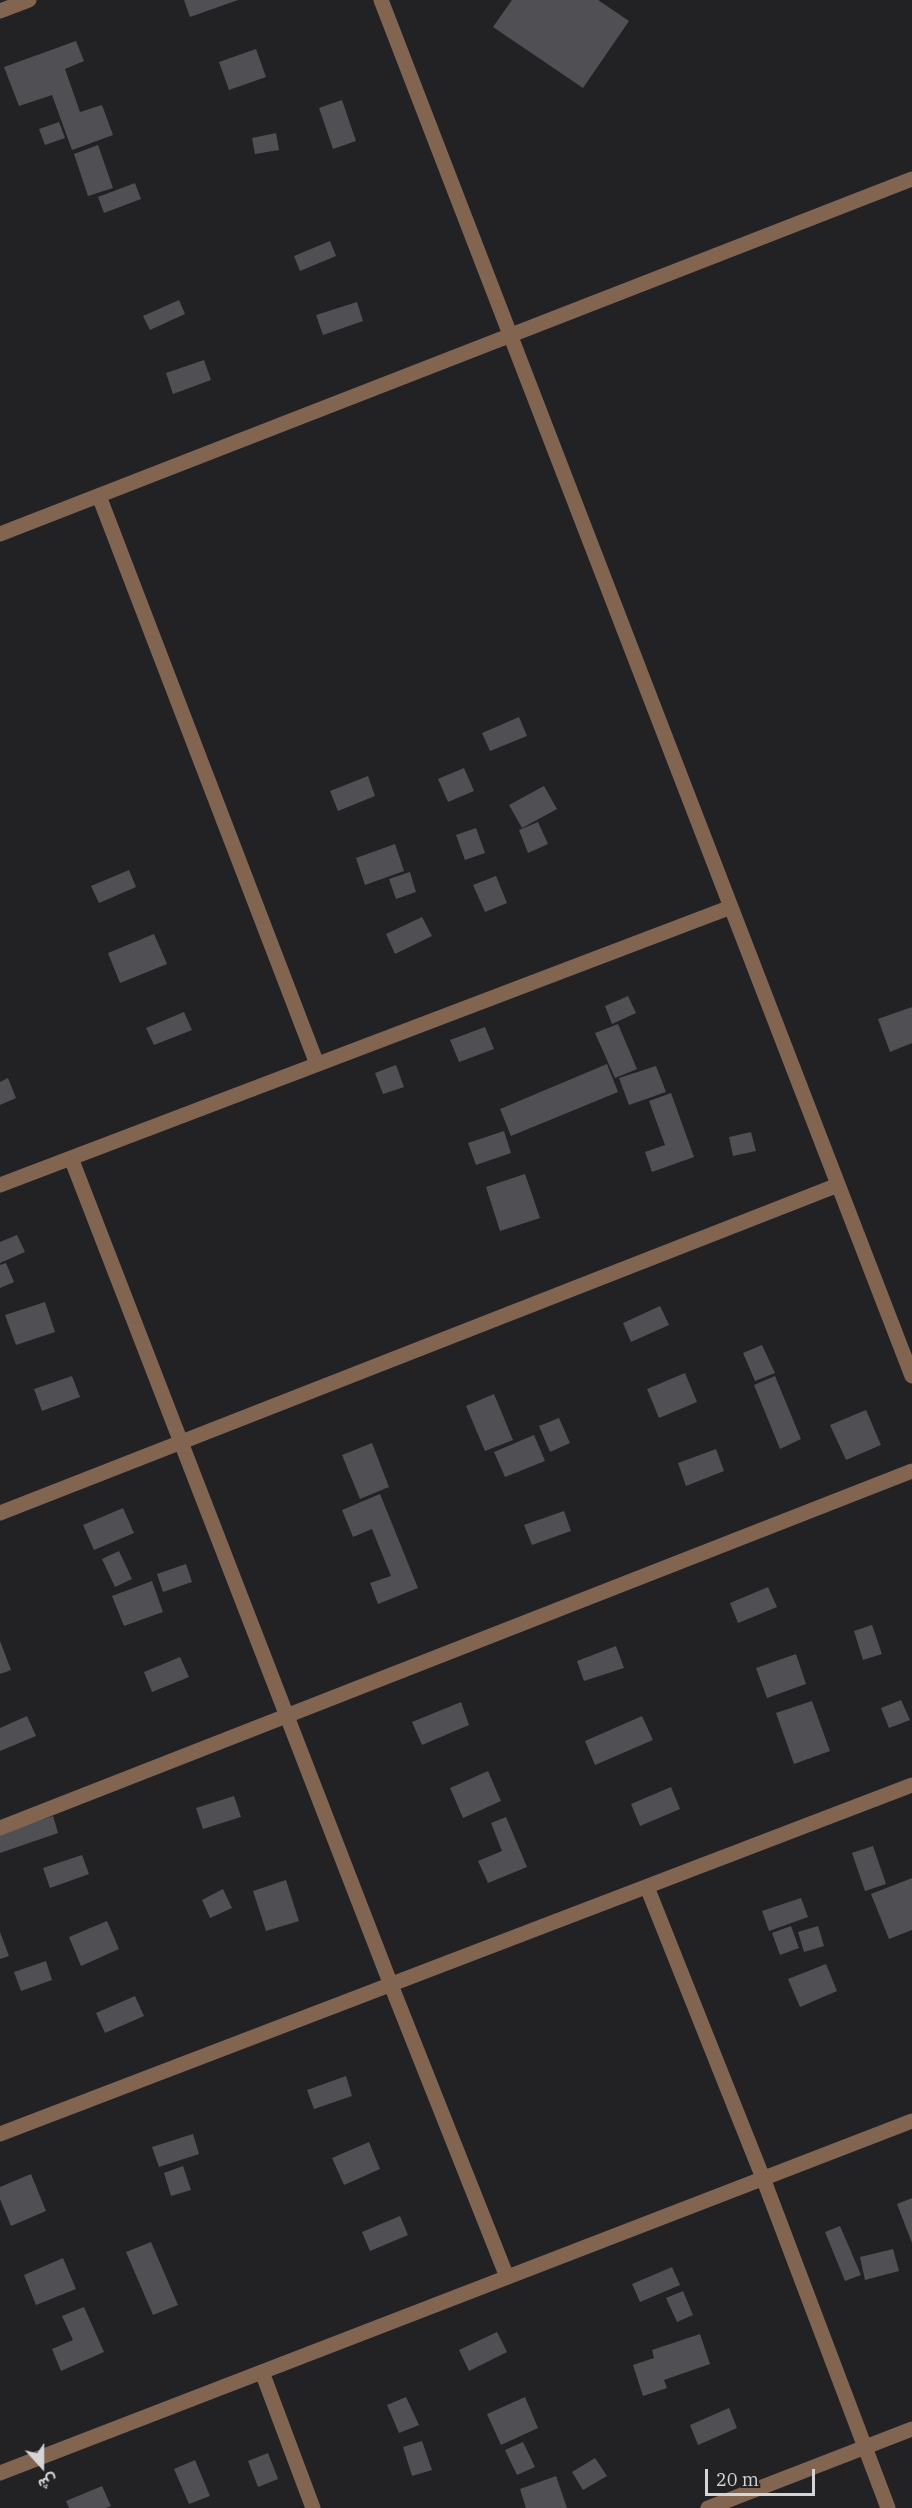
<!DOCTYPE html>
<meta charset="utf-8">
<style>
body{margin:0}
#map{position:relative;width:912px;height:2508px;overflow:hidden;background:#222225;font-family:"IBM Plex Serif",Vazirmatn,serif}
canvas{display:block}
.north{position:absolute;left:12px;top:2436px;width:60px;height:60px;-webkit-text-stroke:4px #222225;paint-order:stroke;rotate:159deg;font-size:16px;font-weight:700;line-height:24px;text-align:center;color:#d5d5d7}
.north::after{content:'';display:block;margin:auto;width:21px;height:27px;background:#d5d5d7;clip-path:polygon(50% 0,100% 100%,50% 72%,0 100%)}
.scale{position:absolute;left:705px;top:2469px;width:110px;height:27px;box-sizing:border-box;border:3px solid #d5d5d7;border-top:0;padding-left:8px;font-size:18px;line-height:21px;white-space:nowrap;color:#d5d5d7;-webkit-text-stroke:4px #222225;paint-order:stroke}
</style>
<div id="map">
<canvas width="912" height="2508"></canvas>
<div class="north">ش</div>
<div class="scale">20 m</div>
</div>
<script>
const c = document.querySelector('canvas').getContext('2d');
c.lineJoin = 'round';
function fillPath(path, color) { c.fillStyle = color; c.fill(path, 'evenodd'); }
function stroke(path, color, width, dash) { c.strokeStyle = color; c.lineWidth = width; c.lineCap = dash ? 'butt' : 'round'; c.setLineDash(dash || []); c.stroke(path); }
const building = new Path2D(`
 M184 0H238L190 17Z
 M512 0H598L629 21 583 88 493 27Z
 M76 41 84 61 65 69 80 112 102 105 113 135 72 150 52 95 19 106 4 67Z
 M256 49 266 77 229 90 219 62Z
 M342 100 356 141 333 149 319 108Z
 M59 122 65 138 45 145 39 129Z
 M276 133 279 150 255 154 252 138Z
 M98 145 113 188 88 196 74 154Z
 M135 183 141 199 104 213 98 197Z
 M330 241 336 256 300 271 294 256Z
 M179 300 185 314 150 330 143 316Z
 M357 302 363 321 323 335 316 315Z
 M204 360 211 380 173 394 166 373Z
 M519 717 527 736 490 751 482 733Z
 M464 768 474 791 448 802 438 779Z
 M368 776 375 796 338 811 330 791Z
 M544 786 557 809 522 828 509 805Z
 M538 822 548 844 528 853 519 830Z
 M476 828 485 853 465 860 456 835Z
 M395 844 404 871 365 885 356 858Z
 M129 870 136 887 99 903 91 886Z
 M410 872 416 892 396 899 389 879Z
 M496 876 507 903 485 912 473 885Z
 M422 917 432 936 395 954 386 934Z
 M154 934 167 964 120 983 108 953Z
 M628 996 636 1013 612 1024 605 1006Z
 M912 1007V1043L890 1052 878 1019Z
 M184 1012 192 1030 154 1045 146 1028Z
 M618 1024 637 1069 615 1078 595 1033Z
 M485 1027 494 1049 459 1062 450 1040Z
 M607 1064 618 1092 511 1136 500 1109Z
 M396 1065 404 1087 383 1094 375 1073Z
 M656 1066 666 1092 629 1105 619 1078Z
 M8 1078 16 1098 0 1105V1082Z
 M671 1093 694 1157 652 1172 645 1152 665 1145 649 1101Z
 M504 1131 511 1153 476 1165 468 1143Z
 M751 1132 756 1151 733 1156 729 1137Z
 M525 1174 540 1218 500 1231 486 1187Z
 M17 1235 25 1252 0 1263V1242Z
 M6 1263 14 1282 0 1288V1265Z
 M45 1302 55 1332 16 1345 5 1315Z
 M660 1306 669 1325 631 1342 623 1323Z
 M762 1345 775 1373 755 1381 743 1353Z
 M685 1373 697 1402 659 1418 647 1389Z
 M72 1376 80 1397 42 1411 34 1389Z
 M775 1376 801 1439 780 1449 754 1385Z
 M494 1394 513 1440 485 1451 466 1406Z
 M866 1410 881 1445 846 1460 830 1425Z
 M559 1418 570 1443 550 1452 539 1426Z
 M534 1435 545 1461 505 1477 494 1452Z
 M372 1443 389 1487 360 1499 342 1455Z
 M716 1449 724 1471 686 1486 678 1463Z
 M380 1494 418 1588 378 1604 370 1583 391 1576 372 1529 353 1537 342 1510Z
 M123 1508 134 1533 94 1550 83 1525Z
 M564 1511 571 1531 532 1545 524 1525Z
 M119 1551 132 1579 115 1587 102 1559Z
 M186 1564 192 1582 163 1592 157 1574Z
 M152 1581 163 1612 124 1626 112 1596Z
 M768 1587 777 1607 738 1623 730 1603Z
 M872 1625 882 1654 863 1660 854 1631Z
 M0 1641 11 1670 0 1674Z
 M616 1646 624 1668 584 1681 577 1661Z
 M796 1654 806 1684 767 1698 756 1668Z
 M180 1657 189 1677 152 1692 144 1672Z
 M901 1700 910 1720 889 1728 881 1708Z
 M812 1701 830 1751 794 1764 776 1713Z
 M461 1702 469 1725 422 1745 412 1722Z
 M27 1716 36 1736 0 1751V1728Z
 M642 1716 653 1740 595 1765 585 1741Z
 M488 1771 501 1801 463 1818 450 1788Z
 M671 1787 680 1809 640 1826 631 1804Z
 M234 1796 241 1817 203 1829 196 1808Z
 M53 1816 58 1833 0 1853V1834Z
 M506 1817 527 1867 488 1883 478 1861 502 1851 491 1823Z
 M873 1846 886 1884 865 1891 852 1853Z
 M82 1855 89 1874 50 1888 43 1868Z
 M912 1878V1930L889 1939 871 1894Z
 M286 1880 299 1921 266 1931 253 1891Z
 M223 1889 232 1908 210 1918 202 1900Z
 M801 1898 808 1917 769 1931 762 1911Z
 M107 1921 119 1949 81 1966 69 1937Z
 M791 1926 799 1948 780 1955 772 1933Z
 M818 1926 824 1946 804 1952 798 1932Z
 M0 1932 9 1956 0 1959Z
 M46 1961 52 1980 21 1991 14 1972Z
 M826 1964 837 1991 800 2007 788 1979Z
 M135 1996 144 2016 105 2033 96 2013Z
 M346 2076 352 2096 314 2109 307 2090Z
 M193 2134 199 2154 159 2167 152 2147Z
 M369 2142 380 2169 344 2185 332 2158Z
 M183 2166 191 2190 171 2196 164 2173Z
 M31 2174 46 2211 11 2226 0 2199V2187Z
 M912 2198V2243L897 2204Z
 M400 2216 408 2235 370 2251 362 2232Z
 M840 2226 861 2275 845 2281 825 2232Z
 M151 2242 178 2305 153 2315 126 2252Z
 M893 2249 899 2271 865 2280 860 2257Z
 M63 2258 76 2289 36 2305 24 2275Z
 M672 2267 680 2285 640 2302 632 2284Z
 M683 2291 693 2315 677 2322 666 2298Z
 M84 2307 104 2352 61 2371 52 2349 73 2340 62 2316Z
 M497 2332 507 2352 469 2371 459 2350Z
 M700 2334 710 2364 664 2380 667 2388 643 2396 633 2365 654 2358 652 2350Z
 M406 2397 419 2425 399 2433 387 2405Z
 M525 2397 538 2428 501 2445 487 2414Z
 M729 2408 737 2428 698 2445 690 2425Z
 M422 2441 432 2470 412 2476 403 2447Z
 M523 2442 535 2467 517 2475 505 2450Z
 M268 2453 278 2479 258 2487 248 2461Z
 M595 2458 607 2476 583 2490 572 2472Z
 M195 2460 210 2496 189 2504 174 2469Z
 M556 2476 567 2508H526L520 2489Z
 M102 2486 111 2506 106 2508H69L66 2501Z`);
const minor = new Path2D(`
 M381 0 912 1376
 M0 11 29 0
 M99 496 317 1064
 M0 534 912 179
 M71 1158 391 1985 507 2277
 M0 1185 731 907
 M0 1513 838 1185
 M0 1828 912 1471
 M647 1887 763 2178 888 2508
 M0 2134 912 1785
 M262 2372 313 2508
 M0 2473 912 2121
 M708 2508 912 2429`);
fillPath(building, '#505054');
stroke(minor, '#826551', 15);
</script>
